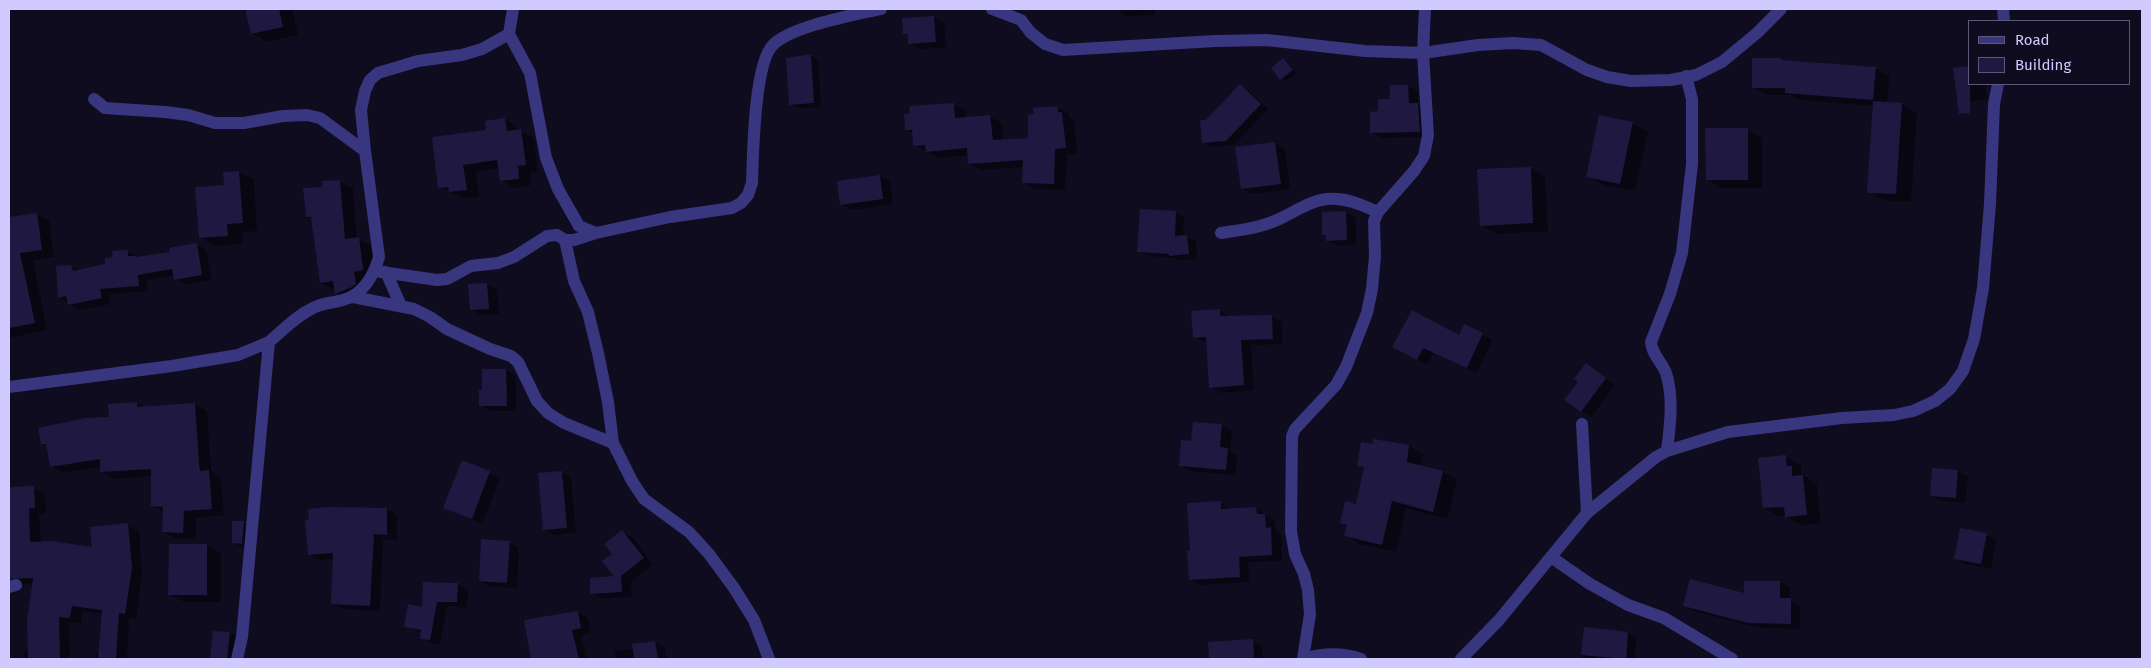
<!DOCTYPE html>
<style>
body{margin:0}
#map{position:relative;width:2151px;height:668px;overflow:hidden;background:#0f0c1f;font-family:"Fira Sans",sans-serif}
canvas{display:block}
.frame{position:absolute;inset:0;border:10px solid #d0caff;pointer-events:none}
.legend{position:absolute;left:1968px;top:20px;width:162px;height:65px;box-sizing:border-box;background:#0f0c1f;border:1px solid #5c5879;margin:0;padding:6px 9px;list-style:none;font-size:15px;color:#d0caff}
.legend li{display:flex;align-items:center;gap:10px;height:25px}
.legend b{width:25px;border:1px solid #5c5879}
</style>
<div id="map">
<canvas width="2151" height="668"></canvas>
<div class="frame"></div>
<ul class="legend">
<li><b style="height:6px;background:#38367f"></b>Road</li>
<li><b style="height:14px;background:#1f1840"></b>Building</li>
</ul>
</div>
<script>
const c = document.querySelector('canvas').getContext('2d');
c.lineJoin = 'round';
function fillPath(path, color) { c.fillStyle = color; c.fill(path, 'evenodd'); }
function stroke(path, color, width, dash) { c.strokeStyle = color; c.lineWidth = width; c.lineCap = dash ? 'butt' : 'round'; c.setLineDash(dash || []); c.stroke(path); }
const shadow = new Path2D(`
 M241 9H292L298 35 267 42 252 33 247 13Z
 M1116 9H1155V15L1126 16Z
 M934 17 944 23 946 47 920 49 910 43 909 36 905 33Z
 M811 56 818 60 821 107 798 108 790 104Z
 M1283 59 1297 73 1286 81 1281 79Z
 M1780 59 1784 62 1875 68 1889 76 1887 103 1902 104 1917 113 1911 202 1883 200 1868 192 1874 106 1800 100 1791 95H1767L1753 87Z
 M1970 84H1985L1987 99 1968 102Z
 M1240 86 1248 90 1268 109 1234 145 1211 147 1203 142Z
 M1408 86 1418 92V105L1428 110 1429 137 1381 138 1371 132 1379 113Z
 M954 104 966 111V118L990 117 1002 123 1003 140 1030 139 1057 107 1069 114V117L1074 120 1077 154 1067 155 1065 190 1035 189 1023 182 1024 167 981 170 969 164 968 155 939 158 914 145 913 133 906 129 910 115V107Z
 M1600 117 1633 123 1648 132 1635 191 1603 185 1588 176Z
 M505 119 517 127 518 131H521L534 138 538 172 530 173 531 185 514 188 501 180 500 168 476 171 479 197 463 198 439 187 488 132Z
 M1747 129 1762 138V188H1722L1707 179Z
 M1275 143 1285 149 1290 189 1252 194 1242 188Z
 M1531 168 1545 177 1548 231 1496 234 1481 225Z
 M239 172 254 180 257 231 242 232 243 244 215 246 200 237 225 186Z
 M880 176 890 182 893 204 852 210 842 204Z
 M339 181 353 189 357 239 372 246 376 277 367 279 368 291 365 294 349 300 336 293V290L321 283 312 220 307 217 324 188Z
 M1175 212 1184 218 1183 236 1196 241 1197 259 1179 260 1175 258 1148 256 1139 251Z
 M1346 213 1356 218V245L1337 246 1327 240V236L1323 234Z
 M36 214 49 221 54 257 33 260 47 330 9 338V218Z
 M196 244 206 250 212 280 186 285 176 279 175 275 147 280 148 291 109 294 111 304 79 310 59 297 71 266 80 271 107 265 127 251 137 257 171 253Z
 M487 284 497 290 499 314 481 315 471 309 470 285Z
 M1219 310 1229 317H1272L1282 322V344L1251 345 1254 390 1220 393 1210 387 1207 343 1194 337Z
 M1482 334 1492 340 1477 373 1434 352 1427 365 1404 353 1459 336Z
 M1587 365 1615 385 1591 417 1581 411 1579 381Z
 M506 370 516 376V411H491L481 406Z
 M136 403 144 408 195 404 207 412 211 471 221 479 224 515 196 518V539L175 538 163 531 164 512 152 506V476L114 479 102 471 101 467 63 473 51 466 48 447 42 444 110 418Z
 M1222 425 1232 431 1230 451 1237 455 1235 475 1190 471 1180 465 1192 443Z
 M1374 441 1409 446 1423 454 1421 467 1443 472 1457 480 1447 519 1406 508 1396 552 1360 544 1346 536 1348 527 1341 523 1357 505 1365 469 1359 466 1374 445Z
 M1786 457 1801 465V473L1817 485 1821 523 1801 525 1786 516H1779L1764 508Z
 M463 462 500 478 482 524 445 507Z
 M1958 471 1968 477 1965 503 1941 501 1931 495Z
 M561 472 571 478 576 533 554 535 544 529Z
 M34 488 45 494 46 514H39L41 543 93 548 128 525 139 531 142 575 136 619 129 618 127 659H96V653L100 654 103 614 83 611 81 624 69 622 70 659H25V650H29L34 585 26 583 16 586 9 582V489Z
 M1221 502 1231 510 1256 508 1275 521 1276 531 1281 534 1282 561 1248 562 1249 582 1200 585 1190 579 1192 552Z
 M387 509 397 515V540L383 539 380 611 343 609 333 604 334 559 319 560 309 555Z
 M234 522H244L254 528 252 549 244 548 234 543Z
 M622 532 632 537 653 564 631 582 632 597 602 599 592 593 617 577 613 554Z
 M1986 535 1996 540 1991 569 1965 564 1955 558Z
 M509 542 519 548 517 588 490 586 480 581Z
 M207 545 221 554V602H184L169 594Z
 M1780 582 1790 588 1789 600 1800 605V629L1759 628 1694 611 1684 606 1745 595Z
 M458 584 468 590 467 607 447 606 440 645 432 644 422 638V633L406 626 423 608Z
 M578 612 588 618 591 633 581 635 587 659H550L526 621Z
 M1585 628 1628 633 1637 638 1634 659H1582Z
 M230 633 240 639 237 659H211Z
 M1252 641 1262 646 1263 659H1211L1210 643Z
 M655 642 665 648 666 656 671 659H616L615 651 633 648V645Z`);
const building = new Path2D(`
 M245 9H279L283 27 251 34Z
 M934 16 936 42 908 44V34H903L902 18Z
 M811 54 814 103 789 105 786 58Z
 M1283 58 1293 70 1280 80 1271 68Z
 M1752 58H1781V60L1876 67 1873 100 1785 93V88H1752Z
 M1970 66V113L1959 114 1953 68Z
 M1240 84 1261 104 1226 141 1202 143 1200 120H1206Z
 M1390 85H1408L1409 103H1418L1420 132 1370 133V112L1378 111V99H1390Z
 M1873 101 1902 103 1896 194 1867 193Z
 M954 103 955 118 990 115 993 140 1028 138V115L1034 114 1033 108 1057 106 1058 112H1062L1066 148 1055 149 1054 184 1022 183 1023 160 968 164 967 148 926 152 925 145 913 146 912 130H905L904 114H909L910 106Z
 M1599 115 1633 122 1620 184 1586 177Z
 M505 118 507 131 521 129 526 165 518 166 519 179 500 181 497 160 463 165 467 190 449 192 448 187 438 188 432 137 486 130 485 121Z
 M1705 128H1748V180H1706Z
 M1275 142 1281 184 1241 189 1235 147Z
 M1531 167 1533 223 1480 226 1477 169Z
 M239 171 243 223 227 224 228 236 199 238 195 187 224 185 223 172Z
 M880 175 883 199 840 205 837 181Z
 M340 180 345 239 359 237 363 270 354 272 356 284 352 287 335 294 333 281 320 283 311 217H306L303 188 322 187V181Z
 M1140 209 1176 211 1175 236 1187 235 1189 254 1169 256V254L1137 252Z
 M1346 211 1347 240 1326 241V235H1322V212Z
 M37 213 42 250 20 253 35 323 9 328V217Z
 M197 243 202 275 174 280 172 269 138 275 139 286 100 289 102 298 68 305 66 296 58 298 56 266 71 265 73 271 105 264V258L113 257 112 251 128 250V256H136V257L170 252 169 248Z
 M487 283 489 309 470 310 468 284Z
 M1220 309V316L1272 315 1273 339 1241 340 1244 385 1209 388 1206 337 1193 338 1191 311Z
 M1412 310 1459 335 1464 324 1483 333 1467 368 1423 348 1417 360 1392 347Z
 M1586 363 1606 378 1581 412 1564 400 1578 382 1574 379Z
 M482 369H506L507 406H479V390H482Z
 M137 402V407L195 403 199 463 200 471 209 470 212 509 184 511 183 533 162 532 163 507 151 506V469L100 472V459L50 467 46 444H41L38 428 85 418 109 417 108 404Z
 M1193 422 1222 424 1220 447 1228 448 1226 470 1179 466 1181 440 1191 441Z
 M1373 439 1409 445 1407 462 1443 471 1433 512 1392 501 1382 545 1344 536 1347 525 1340 523 1345 501 1356 504 1364 467 1357 466 1361 442 1373 444Z
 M1786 455 1787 466H1792V476L1803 475 1807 515 1785 517 1784 507 1763 508 1758 458Z
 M462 460 490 471 472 519 443 508Z
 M1932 468 1958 470 1956 498 1930 496Z
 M562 471 567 528 543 530 538 473Z
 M34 486 35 508H29L30 542 51 541 92 547 90 527 128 523 132 568 125 614 119 613 116 659H98L102 610 72 606 70 618 59 617 60 659H28L27 621 33 578 9 579V487Z
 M1221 501V509L1256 507 1257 514H1265L1266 528 1271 527 1272 555 1239 557 1240 577 1189 580 1187 551 1190 550 1187 503Z
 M328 507 387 508V535L374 534 370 606 331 604 333 553 308 555 305 520 309 519 308 509Z
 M232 521H244L242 544 232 543Z
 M1960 528 1987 533 1981 564 1954 559Z
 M622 530 644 558 621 576 622 592 590 594V578L614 576 602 561 612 554 604 544Z
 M481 539 510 541 507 583 479 581Z
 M169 544H207V595H168Z
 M1690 579 1744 593V581H1780V598H1791V624L1748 623 1683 606Z
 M423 582 458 583 457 602H437L430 640 420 639 421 630 404 627 408 604 422 607Z
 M578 611 581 628 572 630 579 659H531L524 620Z
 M1584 627 1628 632 1626 659 1581 655Z
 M213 631 230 632 227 659H210Z
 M1253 639 1254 659H1209L1208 642Z
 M655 641 658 659H634L632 644Z`);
const minor = new Path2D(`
 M992 9 1021 20 1030 32 1045 44 1063 50 1215 41 1267 40 1365 51 1423 53 1478 45 1513 43 1541 45 1587 70 1607 77 1631 81 1671 80 1696 75 1722 62 1757 33 1781 9
 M2003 9 2004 21
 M509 34 530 73 546 158 558 189 579 226 596 233
 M94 99 105 108 165 112 188 115 215 123H244L283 116 307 115 320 118 365 151
 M1221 233C1240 230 1259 228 1277 220 1293 213 1309 201 1327 199 1345 197 1362 205 1378 212
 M565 240 574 281 588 312 598 353 608 402 613 443
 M375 271 437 280 447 279 471 266 498 263 514 257 547 236 557 235 565 240H574L596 233 670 217 732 208 741 203 748 195 752 183C753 155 754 63 773 45 792 26 854 15 881 9
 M386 272 401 306
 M353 297 414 309 430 317 447 329 490 349 511 356 518 362 537 401 548 413 564 423 613 443 632 481 644 499 689 532 709 554 734 588 754 620 769 659
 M9 387 172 366 238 355 269 342
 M1582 424 1587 513
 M1667 451C1670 426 1674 398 1666 373 1662 362 1652 355 1651 342L1670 294 1682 253 1692 164V99L1686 76
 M1551 557 1590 584 1628 605 1664 618 1732 659
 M9 587 16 585
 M237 659 242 637 269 342C283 330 296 316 313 308 322 303 333 303 343 300 363 295 374 275 379 257L365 151 361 110 365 91 370 80 378 73 418 61 462 55 482 49 509 34 513 9
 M1303 659 1310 614 1308 590 1304 574 1295 554 1291 531 1292 436 1295 429 1336 385 1346 367 1367 313 1372 289 1375 256 1374 221 1378 212 1414 171 1424 156 1428 135 1423 53 1425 9
 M1304 659C1323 653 1343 653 1361 659
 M1461 659 1499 620 1587 513 1656 457 1667 451 1728 432 1842 418 1894 415 1913 411 1935 401 1950 389 1963 371 1974 339 1983 288 1990 204 1994 104 1998 84`);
fillPath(shadow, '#0007');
fillPath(building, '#1f1840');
stroke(minor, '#38367f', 12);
</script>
